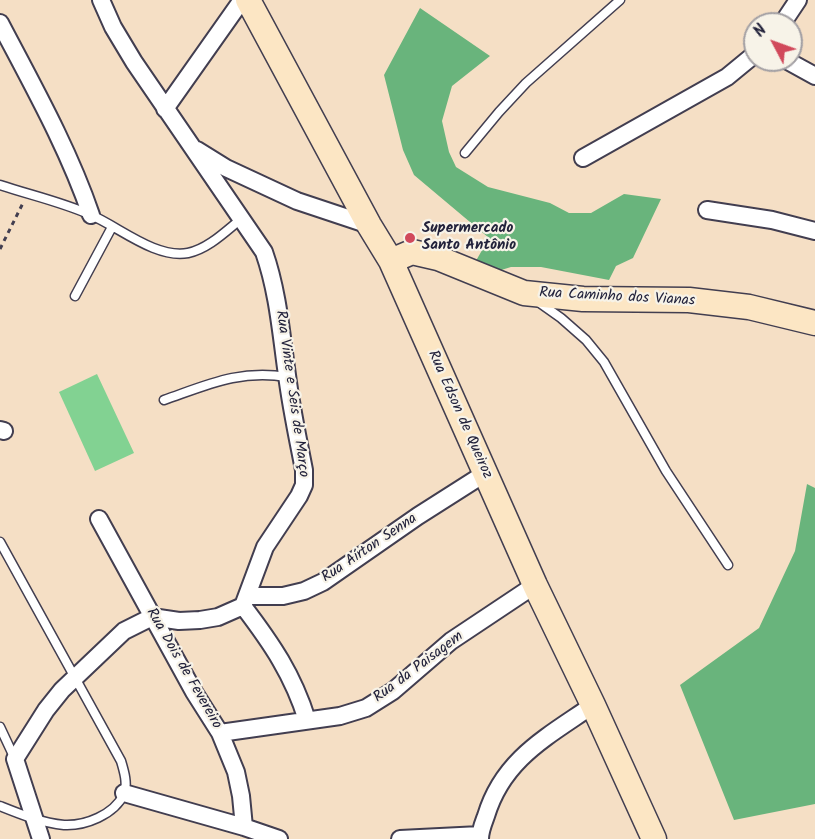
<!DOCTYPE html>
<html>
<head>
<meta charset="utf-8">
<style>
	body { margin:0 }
	#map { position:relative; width:815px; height:839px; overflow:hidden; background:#f5dfc5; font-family:Kalam,sans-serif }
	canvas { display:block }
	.north { position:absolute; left:743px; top:12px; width:60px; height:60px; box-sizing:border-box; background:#f7f3e8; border:2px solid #a29fa3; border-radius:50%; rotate:311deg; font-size:16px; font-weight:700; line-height:24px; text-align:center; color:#22223b }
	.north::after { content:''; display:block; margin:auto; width:21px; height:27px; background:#d1495b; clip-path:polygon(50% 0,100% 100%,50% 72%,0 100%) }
</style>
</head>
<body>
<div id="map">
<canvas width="815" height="839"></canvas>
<div class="north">N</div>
</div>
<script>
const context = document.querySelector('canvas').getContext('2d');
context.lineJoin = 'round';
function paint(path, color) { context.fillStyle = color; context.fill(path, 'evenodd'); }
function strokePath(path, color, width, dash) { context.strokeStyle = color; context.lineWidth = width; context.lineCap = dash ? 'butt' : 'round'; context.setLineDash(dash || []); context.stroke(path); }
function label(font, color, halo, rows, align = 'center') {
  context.font = font + ' Kalam,sans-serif'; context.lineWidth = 4.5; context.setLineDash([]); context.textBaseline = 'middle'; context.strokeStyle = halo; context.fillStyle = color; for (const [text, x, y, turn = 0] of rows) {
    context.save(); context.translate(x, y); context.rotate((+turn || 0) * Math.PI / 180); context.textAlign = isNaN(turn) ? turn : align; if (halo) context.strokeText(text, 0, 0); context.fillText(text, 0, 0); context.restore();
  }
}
paint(new Path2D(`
	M97 374 134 453 95 471 59 392Z`), '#82d292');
paint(new Path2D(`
	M420 8 490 56 452 86 442 121 449 152 456 167 488 187 550 203 569 213H591L624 194 661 199 633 258 616 266 609 280 541 267H511L498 271 473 266 489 238 414 175 403 150 384 75Z
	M807 484 815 488V804L734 820 680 685 759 628 795 551Z`), '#69b47c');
const lane = new Path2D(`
	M465 153 499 112 526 83 620 0
	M0 185C30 195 62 202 91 215 119 227 156 259 188 253 208 249 226 231 241 219
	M75 296 112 227
	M537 301 561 318 586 340 604 362 666 471 728 565
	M164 400C207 385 240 369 287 377
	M0 542 121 761C124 771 128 784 124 794 114 815 85 826 64 825 42 823 20 814 0 806
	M0 727 15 759`);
const street = new Path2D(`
	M0 23C33 86 68 148 91 215
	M782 24 798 0
	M786 60 815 76
	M165 109 242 0
	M197 150 226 168 297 201 369 225
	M583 158 727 77 755 54
	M707 210 772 220 815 231
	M0 430 4 431
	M99 519 194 692 220 733 236 772 241 796 244 827
	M247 596H283L304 591 323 582 418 516 484 474
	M243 606C272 644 293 675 307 720
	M220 733 340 716 366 708 393 691 451 641 535 585
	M124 793 244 827 279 839
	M41 839 15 759 46 710 62 690 124 631 152 617 179 621 200 620 218 617 243 606 265 547 299 496 304 485V470C298 439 291 407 287 375 281 333 278 292 264 252L134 62 113 27 101 0
	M400 839 480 835
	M480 839C480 831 483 824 486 816 503 759 547 737 593 705`);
const secondary = new Path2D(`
	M248 0 369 225 391 261 535 585 593 705 654 839
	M391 261 412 252 438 258 524 293 583 299 689 300 749 307 815 323`);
strokePath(lane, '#423e50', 11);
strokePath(street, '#423e50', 20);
strokePath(secondary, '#423e50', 27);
strokePath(new Path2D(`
	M0 249 23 203`), '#423e50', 3, [4.5, 4.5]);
strokePath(lane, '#fff', 8);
strokePath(street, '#fff', 16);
strokePath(secondary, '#fce6c4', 24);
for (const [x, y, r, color] of [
	[410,238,6,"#d1495b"]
]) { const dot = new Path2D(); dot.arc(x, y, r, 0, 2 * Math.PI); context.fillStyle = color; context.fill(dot); strokePath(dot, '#f7f3e8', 2); }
label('bold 15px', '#22223b', '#f7f3e8', [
	["Supermercado",422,229],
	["Santo Antônio",422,246]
], 'left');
label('15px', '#22223b', '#f7f3e8', [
	["Rua Caminho dos Vianas",617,298,3],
	["Rua Vinte e Seis de Março",291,394,82],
	["Rua Edson de Queiroz",459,415,66],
	["Rua Aírton Senna",370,549,-34],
	["Rua da Paisagem",419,668,-37],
	["Rua Dois de Fevereiro",183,669,60]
]);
</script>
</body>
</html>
